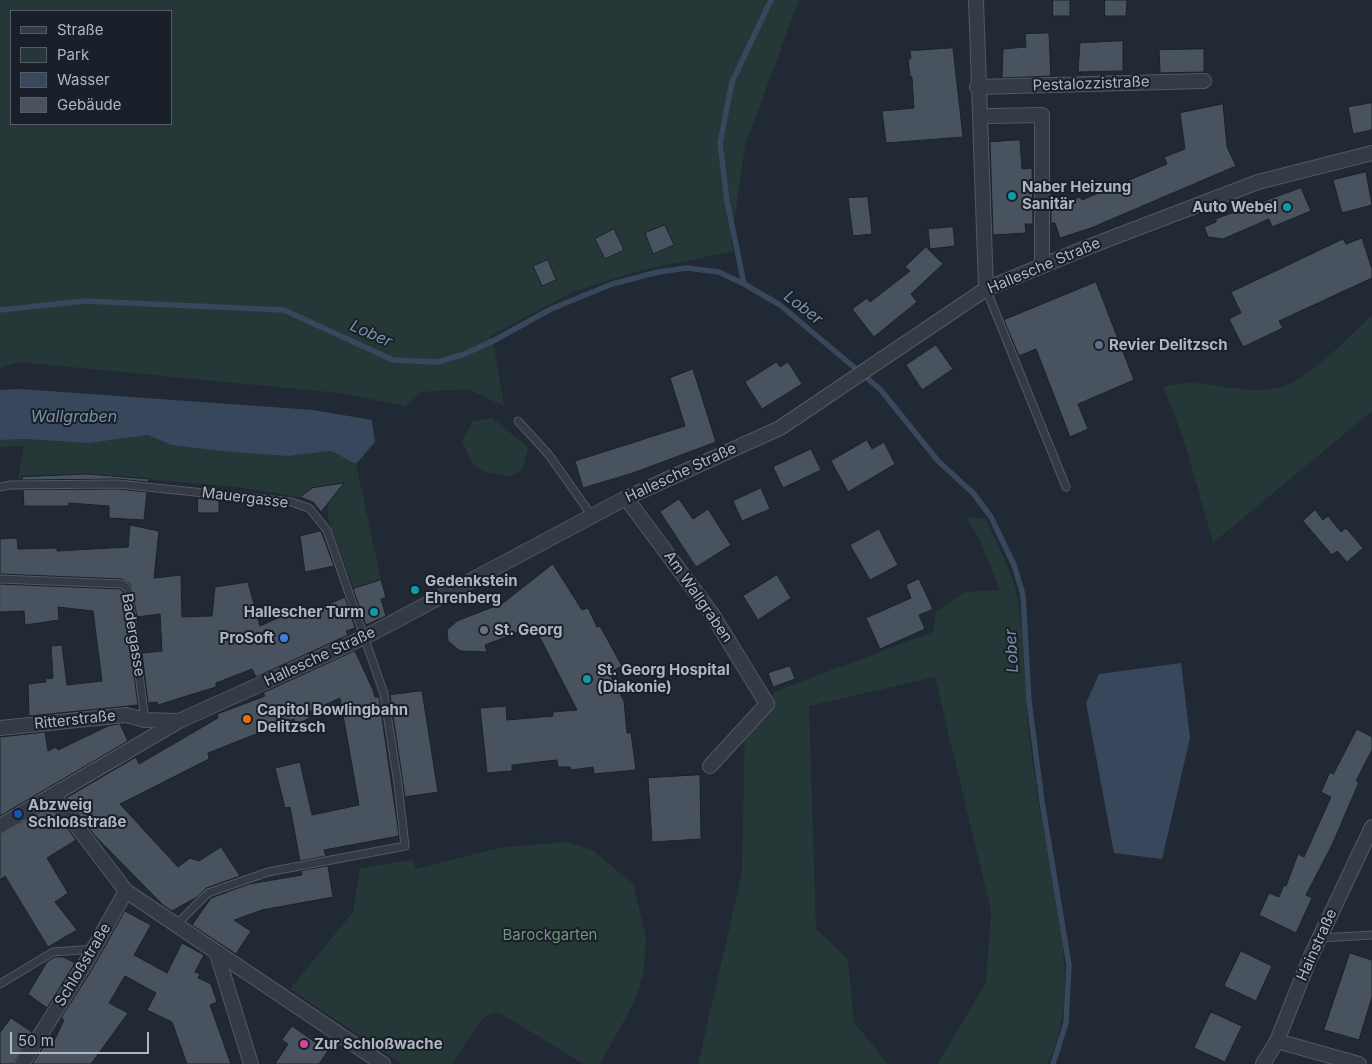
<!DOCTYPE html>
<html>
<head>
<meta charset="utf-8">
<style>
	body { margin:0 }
	#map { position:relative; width:1372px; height:1064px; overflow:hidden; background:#212934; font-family:Inter,sans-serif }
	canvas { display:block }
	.legend { position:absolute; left:10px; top:10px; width:162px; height:115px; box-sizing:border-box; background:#1a2029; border:1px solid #555c66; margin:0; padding:6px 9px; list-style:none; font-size:15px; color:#aeb6c2 }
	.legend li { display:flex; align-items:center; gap:10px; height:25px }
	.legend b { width:25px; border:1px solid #555c66 }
	.scale { position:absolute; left:10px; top:1032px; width:139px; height:22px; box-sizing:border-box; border:2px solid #aeb6c2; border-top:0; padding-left:6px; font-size:15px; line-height:18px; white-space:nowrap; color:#aeb6c2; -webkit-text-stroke:4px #1a2029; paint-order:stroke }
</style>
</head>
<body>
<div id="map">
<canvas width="1372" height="1064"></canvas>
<ul class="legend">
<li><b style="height:6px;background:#343b45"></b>Straße</li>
<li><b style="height:14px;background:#263737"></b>Park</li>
<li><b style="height:14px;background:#38475c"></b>Wasser</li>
<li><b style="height:14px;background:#495360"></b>Gebäude</li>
</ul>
<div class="scale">50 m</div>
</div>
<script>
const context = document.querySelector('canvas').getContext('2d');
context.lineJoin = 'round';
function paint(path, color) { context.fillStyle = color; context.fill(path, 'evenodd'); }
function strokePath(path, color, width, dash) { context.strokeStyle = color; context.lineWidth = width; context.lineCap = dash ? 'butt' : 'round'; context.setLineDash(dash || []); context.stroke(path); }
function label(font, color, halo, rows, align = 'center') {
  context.font = font + ' Inter,sans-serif'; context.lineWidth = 4; context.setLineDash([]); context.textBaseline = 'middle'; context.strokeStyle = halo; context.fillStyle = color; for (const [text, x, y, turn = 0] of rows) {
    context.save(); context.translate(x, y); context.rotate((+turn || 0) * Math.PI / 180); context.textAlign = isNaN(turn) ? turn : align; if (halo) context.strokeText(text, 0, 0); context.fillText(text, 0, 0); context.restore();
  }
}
paint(new Path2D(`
	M0 0H799L745 145 731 243 734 251 642 270 573 292 490 336 493 341 504 406 468 389 421 392 405 406 339 393 19 362 0 368ZM11 11H171V124H11Z
	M1372 315V411L1213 543 1184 440 1163 386C1172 385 1181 383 1190 383 1219 384 1254 395 1282 387 1309 379 1351 335 1372 315Z
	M492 418 528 447 523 468 511 477C478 471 474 472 462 440L473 421Z
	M148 435 171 445 229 452 288 456 331 451 356 464 381 580 354 589 328 518V493L320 486 312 488 304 498 237 487 87 474 18 478 24 446 0 447V440L24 439 89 443Z
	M966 517 986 519C997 544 1011 569 1017 596 1026 645 1024 695 1030 743 1035 781 1041 818 1048 856 1060 924 1079 998 1048 1064H938L986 982 991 911 935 677 809 706 816 929 848 959 854 1022 888 1064H698L742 873 745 721 776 691 933 632 936 612 965 592 1000 590 981 543Z
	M567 842 593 850 633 884 646 938 644 971 635 1001 600 1064H584L500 1013 493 1012 482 1019 452 1064H402L290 989 353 912 360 869 413 859 416 869 502 847Z`), '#263737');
paint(new Path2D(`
	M20 389 313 410 372 420 375 442 356 464 331 451 288 456 229 452 171 445 148 435 89 443 24 439 0 440V390Z
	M1181 663 1190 738 1162 859 1114 853 1086 703 1099 674Z`), '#38475c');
strokePath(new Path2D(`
	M744 284 727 201 720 143 732 82 771 0
	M0 310 85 301 284 310 393 360 437 362 462 355 493 341 551 309 612 284 658 272 687 268 719 272 744 284 780 305 880 389 938 461 973 493 991 517 1014 565 1023 595 1029 701 1042 802 1069 965 1066 1023 1053 1064`), '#38475c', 5.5);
const building = new Path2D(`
	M1053 0H1070V16H1053Z
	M1105 0H1127L1126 16H1105Z
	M1049 33 1051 76 1002 78 1003 49 1026 47 1025 34Z
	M1123 41V71L1078 72 1080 43Z
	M953 48 963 137 886 143 882 111 914 108 912 77 910 76 908 60 911 58 910 51Z
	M1204 49V72L1160 73 1159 50Z
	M1372 103V130L1353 134 1348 107Z
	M1223 104 1227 147 1236 166 1091 228 1060 238 1055 223H1051V207L1080 197 1082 200 1167 164 1164 157 1185 149 1180 113Z
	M1020 140 1022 169 1032 168 1033 224H1025L1026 233 993 235 990 142Z
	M1366 172 1372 205 1342 213 1333 180Z
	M1301 188 1311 211 1272 227 1269 219 1223 239 1208 237 1204 227 1216 222V219Z
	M868 197 872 234 853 236 848 198Z
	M665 225 674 245 653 254 645 233Z
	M953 227 955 246 930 249 928 229Z
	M614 229 624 250 605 259 595 239Z
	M1362 238 1372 269V278L1279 321 1283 328 1243 347 1229 319 1241 313 1231 292 1343 239 1346 244Z
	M926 247 943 264 911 294 917 302 874 337 852 309 867 298 870 302 910 271 905 267Z
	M548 260 556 280 542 286 533 266Z
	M1096 282 1134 380 1078 404 1088 429 1070 437 1036 349 1019 356 1004 320Z
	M936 345 953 369 922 390 906 365Z
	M777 362 780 367 788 362 802 384 762 409 745 382Z
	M693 369 716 442 633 473 583 488 575 461 685 426 670 378Z
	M867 440 872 449 884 442 895 464 848 492 831 461Z
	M811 449 821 470 783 488 773 467Z
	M87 474 149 479 148 482 118 479 22 480V477Z
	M344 483 321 512 313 502 300 497 312 488Z
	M761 488 770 509 742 521 733 501Z
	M118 489 147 492 144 520 109 518V506L69 503V506H24L23 490Z
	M198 498 219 500V513H198Z
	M679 499 693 519 708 509 731 545 696 567 660 512Z
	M1315 510 1323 520 1328 516 1341 532 1346 528 1363 548 1347 562 1337 551 1332 555 1303 521Z
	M130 525 159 531 154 578 181 575 182 617 212 616 215 587 248 582 260 626 296 610 299 617 345 597 355 628 346 631 348 635 256 677 252 669 216 683V687L180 698 158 705 157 702 148 703 142 653 162 651 160 614 137 617 131 585 122 579 0 574V539L17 538 18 549 57 548V551L128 547Z
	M879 529 898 565 870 580 850 545Z
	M321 531 334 566 305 572 300 536Z
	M553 564 582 610 588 608 597 627 600 626 622 666 609 673 624 701 627 733H631L636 770 594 774 593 767 571 770 570 767H558L557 760 512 765V771L487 773 480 708 506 706 507 720 553 716V712L577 710 534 626 485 645 487 652 460 651 448 641 447 630 457 621 503 603Z
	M777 575 791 598 758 620 743 596Z
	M919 579 933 609 919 615 925 629 880 649 866 618 911 598 906 585Z
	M381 580 386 597 381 599 386 616 366 625 353 589Z
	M0 584 120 589 123 592 138 705 29 716 28 684 46 682 45 679 53 678 51 646 62 645 67 685 102 681 93 611 58 607 59 620 25 625 24 611 0 612Z
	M355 651 373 690 375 697H379L399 836 324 850 326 856 300 861 290 807 285 808 275 768 300 762 312 815 359 805 340 698 307 713 310 718 296 724 294 719 208 753 209 759 120 804 178 867 190 858 199 861 221 847 240 876 206 888 197 897 172 911 163 905 95 836 66 798 136 757 139 764 218 718 217 714 265 696 263 693Z
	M790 666 795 679 773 687 768 673Z
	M422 691 438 792 405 797 390 695Z
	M120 724 128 741 0 816V737L45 732 48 751 56 747 58 750 108 726Z
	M1357 729 1372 737V750L1356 781 1359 782 1332 845 1306 895 1312 898 1296 933 1259 915 1269 893 1279 897 1284 885 1286 886 1298 854 1304 857 1331 797 1321 792 1330 772 1333 774Z
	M700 775 701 839 652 842 648 778Z
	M51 806 76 840 47 858 68 893 55 902 77 930 48 947 5 876 0 880V835Z
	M328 866 333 897 262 910 234 920 251 931 236 954 192 925 211 898 249 884 302 875 301 871Z
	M125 911 151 925 134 955 167 973 182 943 204 955 195 972 200 974 198 978 211 984 217 1002 210 1005 231 1064H187L172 1022 147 1010 156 993 125 976 109 1003 128 1013 91 1064H32L46 1043 51 1047 64 1020 61 1018 91 971Z
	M1241 951 1272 966 1256 1001 1224 986Z
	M1350 953 1372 960V997L1359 1040 1324 1030Z
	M55 957H63L75 963 47 1008 28 994 47 962Z
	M1211 1012 1242 1026 1225 1062 1194 1048Z
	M11 1018 32 1032 13 1064H0V1033Z
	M292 1026 328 1051 319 1064H275L288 1044 282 1040Z`);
paint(building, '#495360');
strokePath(building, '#1c222b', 1);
const service = new Path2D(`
	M986 289 1066 487
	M518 421 549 455 592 516
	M0 487 10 485 118 484 291 502 309 508 327 530 384 694 398 784 405 846 268 872 208 893 177 924
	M0 579 122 584 128 589 145 720
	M1320 938 1372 935
	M0 984 53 952 93 949`);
const minor = new Path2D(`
	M976 0 986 289
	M977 87 1204 81
	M990 116 1042 115V265
	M626 498 712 614 767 704 710 766
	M0 728 126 715 145 720 179 721
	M53 795 126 891 383 1064
	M0 826 179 721 365 637 626 498 780 428 986 289 1088 247 1258 182 1372 153
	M217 954 251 1064
	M1277 1041 1359 1064
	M22 1064 85 964 126 891
	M1263 1064 1277 1041 1310 958 1372 827`);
strokePath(service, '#525963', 9);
strokePath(minor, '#525963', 16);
strokePath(service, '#343b45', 7);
strokePath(minor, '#343b45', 14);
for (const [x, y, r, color] of [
	[1012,196,5,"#0f9aa8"],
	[1287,207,5,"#0f9aa8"],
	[1099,345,5,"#5c6f8a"],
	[415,590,5,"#0f9aa8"],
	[374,612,5,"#0f9aa8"],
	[484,630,5,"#6b7280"],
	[284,638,5,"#3f7fe0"],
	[587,679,5,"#0f9aa8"],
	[247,719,5,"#e8710a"],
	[18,814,5,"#1a4fb4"],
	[304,1044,5,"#d1479c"]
]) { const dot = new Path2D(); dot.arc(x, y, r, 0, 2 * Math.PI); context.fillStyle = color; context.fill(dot); strokePath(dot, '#1a2029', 2); }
label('15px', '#aeb6c2', '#1a2029', [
	["Pestalozzistraße",1091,84,-2],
	["Hallesche Straße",1044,266,-23],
	["Hallesche Straße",681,473,-25],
	["Mauergasse",245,498,7],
	["Am Wallgraben",698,597,55],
	["Badergasse",133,635,81],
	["Hallesche Straße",320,657,-25],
	["Ritterstraße",75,720,-6],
	["Hainstraße",1317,945,-66],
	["Schloßstraße",83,965,-59]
]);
label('bold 15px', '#aeb6c2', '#1a2029', [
	["Naber Heizung",1022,187],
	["Sanitär",1022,204],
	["Auto Webel",1277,207,"right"],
	["Revier Delitzsch",1109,345],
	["Gedenkstein",425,581],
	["Ehrenberg",425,598],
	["Hallescher Turm",364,612,"right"],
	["St. Georg",494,630],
	["ProSoft",274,638,"right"],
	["St. Georg Hospital",597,670],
	["(Diakonie)",597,687],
	["Capitol Bowlingbahn",257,710],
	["Delitzsch",257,727],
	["Abzweig",28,805],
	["Schloßstraße",28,822],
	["Zur Schloßwache",314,1044]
], 'left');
label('15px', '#709578', '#1a2029', [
	["Barockgarten",550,935]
]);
label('italic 16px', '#798ea8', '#1a2029', [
	["Lober",803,308,38],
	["Lober",371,334,24],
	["Wallgraben",74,417],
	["Lober",1012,651,-93]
]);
</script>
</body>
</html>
